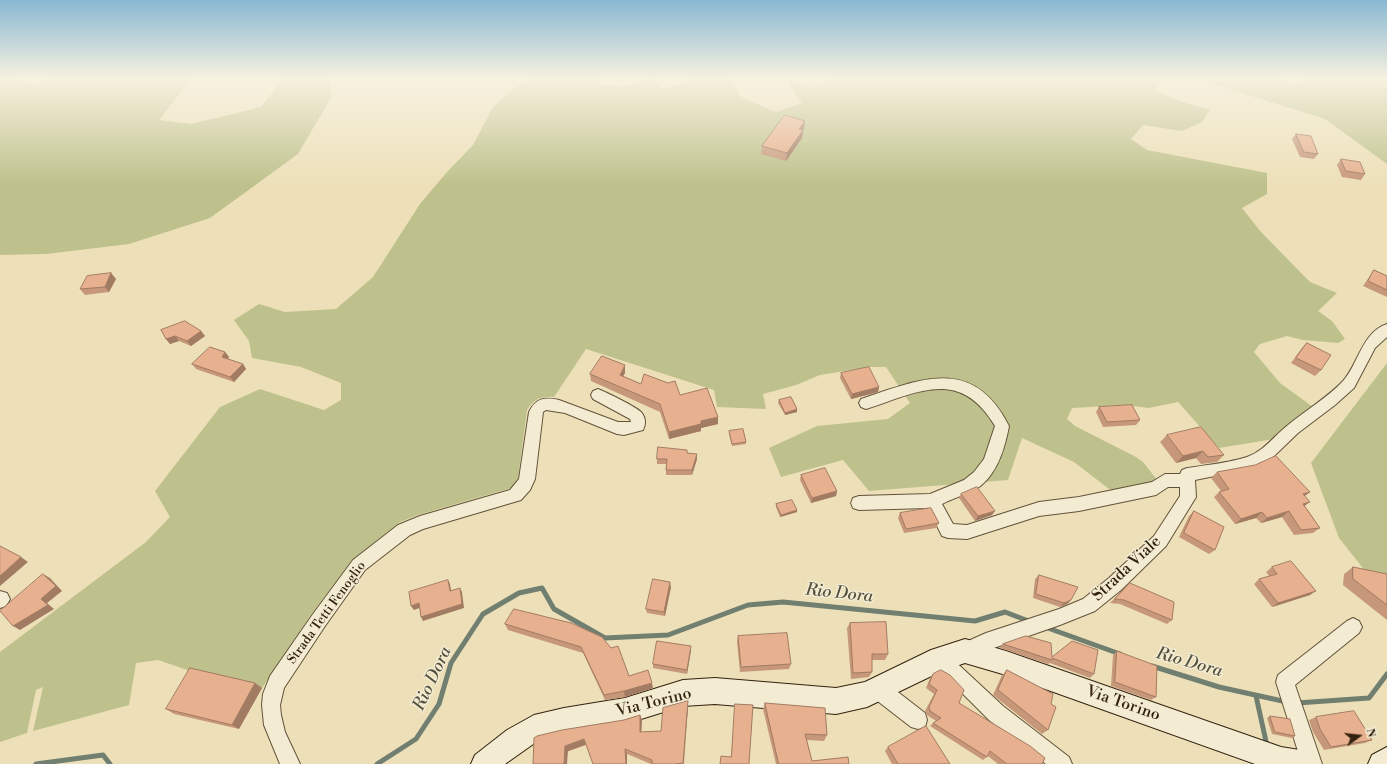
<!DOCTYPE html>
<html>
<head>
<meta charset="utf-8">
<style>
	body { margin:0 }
	#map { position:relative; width:1387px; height:764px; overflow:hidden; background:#ede0b9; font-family:"Libre Bodoni",serif }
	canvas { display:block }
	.north { position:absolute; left:1339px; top:716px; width:40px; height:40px; -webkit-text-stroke:3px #f3ebd2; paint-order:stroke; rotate:75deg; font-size:11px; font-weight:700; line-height:16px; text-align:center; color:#33220f }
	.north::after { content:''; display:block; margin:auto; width:14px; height:18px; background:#33220f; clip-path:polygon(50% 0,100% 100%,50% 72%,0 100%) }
</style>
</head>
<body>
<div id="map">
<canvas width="1387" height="764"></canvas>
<div class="north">N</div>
</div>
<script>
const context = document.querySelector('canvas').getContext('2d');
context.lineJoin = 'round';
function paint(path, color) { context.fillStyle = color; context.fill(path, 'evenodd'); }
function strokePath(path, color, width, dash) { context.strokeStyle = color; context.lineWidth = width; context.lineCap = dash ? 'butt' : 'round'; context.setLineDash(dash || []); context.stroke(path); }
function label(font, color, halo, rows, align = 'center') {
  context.font = font + ' "Libre Bodoni",serif'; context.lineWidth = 3; context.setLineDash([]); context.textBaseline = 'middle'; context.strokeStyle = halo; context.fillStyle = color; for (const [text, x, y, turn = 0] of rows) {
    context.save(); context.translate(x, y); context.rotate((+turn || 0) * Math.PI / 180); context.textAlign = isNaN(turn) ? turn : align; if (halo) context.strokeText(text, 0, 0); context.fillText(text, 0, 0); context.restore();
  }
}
paint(new Path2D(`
	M0 79H16L37 85 46 79H191L159 120 191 124 261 107 283 79H329L332 96 298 154 210 218 129 244 46 254 0 255Z
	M528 79H598L599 85 623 87 646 79H651L663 89 678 85 688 79H730L741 97 776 112 802 103 792 89 788 79 812 88 831 79H1281L1293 85 1304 79H1387V164L1325 119 1200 80 1161 81 1155 90 1179 101 1210 110 1202 122 1182 131 1143 125 1131 139 1147 150 1267 173V194L1242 208 1261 232 1310 282 1337 293 1318 311 1332 321 1345 339 1338 343 1303 340 1287 336 1260 344 1254 352 1280 383 1313 407 1274 439 1219 448 1178 402 1149 408 1125 405 1072 408 1067 419 1075 426 1136 457 1143 462 1158 481 1153 484 1136 485 1113 492 1074 462 1022 438 1008 480 869 491 843 460 781 477 769 448 817 426 888 419 910 403 886 367H869L820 375 796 385 763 394 766 409 717 407 714 390 586 349 554 397C541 396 534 399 527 410L518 478 511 488 418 515 400 522 352 560 310 616 262 688 199 674 158 660 136 663 129 705 33 731 43 687 36 690 27 733 0 742V652L146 542 170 517 155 491 220 407 260 389 324 410 341 400V383L301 367 252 358 249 341 234 320 259 304 285 312 336 309 373 277 420 204 447 172 473 145 493 107 514 88Z
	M1387 363V576L1366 572 1339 538 1311 463Z`), '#bec18b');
strokePath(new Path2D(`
	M1045 627 1120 654
	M1152 666 1219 687 1287 702
	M1256 696 1267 746
	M1297 703 1369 698 1387 674
	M36 764 103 755 110 764
	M377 764 416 739 439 704 451 663 483 614 519 593 542 588 554 609 605 638 668 635 748 605 783 602 975 621 1005 612 1031 622`), '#707f70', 5);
const street = new Path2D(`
	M1387 324V337L1375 348 1354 388 1335 405 1298 433 1271 459 1249 469 1195 480 1196 497 1166 546 1121 590 1095 611 1060 625 988 650 965 660 959 657 956 651 959 645 986 633 1059 609 1083 599 1109 578 1154 536 1180 496V487H1168L1156 495 1079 511 1039 516 967 539 948 538 942 536 928 508 859 510 853 508 851 503 853 498 859 496 930 494 964 480 974 472 984 459 995 426C960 367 918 392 866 409L861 407 859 403 861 399C921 379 973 355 1009 426 1005 448 997 476 976 489 966 495 953 498 942 504L953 524 967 525 1039 502 1079 497 1152 482 1165 474H1180L1182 470 1187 468C1206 465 1229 463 1247 457 1264 451 1274 436 1288 425 1306 410 1327 398 1343 381 1358 365 1362 332 1387 324Z
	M598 389C606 392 636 407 641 412 646 418 646 424 643 430L624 435 617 434 565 413 546 410 543 412 535 479 530 490 521 500 423 529 410 535 365 570 325 626 284 688 280 705 281 715 285 732 300 764H280L264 725 262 705 263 694 270 676 313 614 353 560 398 525 420 516 510 490 519 479 529 412C536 398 544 397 559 400L618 422H631L630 419 593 399 591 395 593 391Z
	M0 591 7 593 10 599 6 606 0 608Z
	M1353 618 1359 621 1362 627 1359 633 1295 685 1322 764H1302L1276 682 1278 675 1347 621Z
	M940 650 946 653 1003 706 1069 757 1072 764H1046L989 720 934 665 931 659 934 653Z
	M878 680 885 682 925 713 927 720 925 727 918 729 911 727 871 696 869 689 871 682Z`);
const secondary = new Path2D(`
	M965 639 1006 651 1281 747 1306 751 1315 755 1319 764H1255L1006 675 965 663 944 670 867 707 836 714 715 704 683 706 625 724 564 734 539 740 505 764H471L475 755 507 730 534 715 564 708 625 698 683 680 715 678 836 688 865 682 931 650Z
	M1387 747V764H1368L1372 755Z`);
strokePath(street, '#62523a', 2);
strokePath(secondary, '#33220f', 2);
paint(street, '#f3ebd2');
paint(secondary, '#f3ebd2');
paint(new Path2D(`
	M804 129 803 130 802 138 786 161 761 154 762 146Z
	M1296 134 1318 154 1314 159 1300 157 1292 139Z
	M1341 159 1365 174 1361 180 1342 177 1337 165Z
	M1374 270 1387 276V297L1363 286 1370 276Z
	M111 273 116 279 109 292 85 295 80 289Z
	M161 330 201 331 205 336 191 346 179 341 170 344 166 339Z
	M1307 343 1321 370 1315 376 1291 363 1302 348Z
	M225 352 229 357 228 359 243 364 246 369 234 382 196 369 192 364Z
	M625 373 623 376 641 384 680 395 718 417V424L701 428V431L669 439 660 412 591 381 590 374Z
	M841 373 879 387 878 392 851 399 840 378Z
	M779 400 797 412 785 415 778 403Z
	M1099 407 1140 420 1136 425 1103 427 1096 412Z
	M729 431 746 442V444L732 446 729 434Z
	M1167 435 1224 455 1217 462 1201 464 1196 458 1176 463 1160 442Z
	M687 450V453L697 459 692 475H666V464H657V459Z
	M1217 472 1310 492 1305 496V506L1320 528 1313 533 1294 535 1282 517 1261 523 1256 518 1235 524 1214 497 1219 492 1221 491 1211 478Z
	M801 475 837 491 836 496 811 503 800 480Z
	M961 494 992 515 975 521 959 498Z
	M776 504 797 512 780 517 776 507Z
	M1194 511 1215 550 1209 554 1179 537 1189 516Z
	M900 513 939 523 936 528 904 533 898 518Z
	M1272 567 1310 595 1272 607 1254 584 1259 579 1269 576 1266 572Z
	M1353 567 1387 574V620L1343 585 1344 574Z
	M1039 575 1071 600 1067 604 1060 607 1033 598 1035 579Z
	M1130 583 1172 620 1167 624 1120 604 1110 603Z
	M671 587 665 616 647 613 646 609Z
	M571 623 629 676 653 688 625 697 605 700 583 653 508 630 505 624Z
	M850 623 888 654 885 660H872V672L869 677 851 679 847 628Z
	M738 636 791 664 789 669 740 672 737 642Z
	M1003 644 1052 657 1094 674 1090 678 1050 663 1048 664 1000 648Z
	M691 650 687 674 653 668V664Z
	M1117 651 1156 697 1151 700 1111 686 1113 655Z
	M1007 670 1048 730 1042 734 993 695 1002 675Z
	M933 674 959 703 1042 764H998L988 756 983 760 930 726 933 723 936 721 927 715 925 711 934 694 926 688 930 678Z
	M255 683 262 688 239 729 174 714 166 709Z
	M765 703 827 735 824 741 807 740 812 761 849 764H776L763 709Z
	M688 707 684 764H651L627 754 586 745 533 764 624 720 640 715 642 720 641 732 661 731Z
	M1270 716 1295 736 1292 738 1272 734 1267 718Z
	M1316 717 1372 740 1365 743 1324 750 1313 732 1309 720Z
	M888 747 950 764H892L885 751Z`), '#c7977a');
paint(new Path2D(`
	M805 121 804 129 798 137 799 129Z
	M803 130 802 138 786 161 787 153Z
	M111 273 116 279 109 292 105 287Z
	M201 331 205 336 191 346 187 341Z
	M175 336 179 341 170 344 166 339Z
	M225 352 229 357 226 362 222 357Z
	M243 364 246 369 234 382 230 377Z
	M625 365V373L620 382V375Z
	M879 387 878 392 851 399 852 394Z
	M797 409V412L785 415V413Z
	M718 417V424L701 428V431L669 439V432L701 421Z
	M1203 451 1196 458 1176 463 1183 456Z
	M697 454V459L692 475V470Z
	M837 491 836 496 811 503 812 498Z
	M1310 492 1303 497V494Z
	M1310 502 1303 507V504Z
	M797 510V512L780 517 781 515Z
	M995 511 992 515 975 521 978 516Z
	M1289 511 1282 517 1261 523 1267 518Z
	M1262 512 1256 518 1235 524 1241 519Z
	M21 557 28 562 0 586V576Z
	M43 574 50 578 62 591 47 603 54 609 20 630 13 626 41 599Z
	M448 580 450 584 452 595 450 591Z
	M670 582 671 587 665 616 664 612Z
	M460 588 462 592 464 608 423 621 421 617Z
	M1316 591 1310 595 1272 607 1278 603Z
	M1071 600 1067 604 1060 607 1064 603Z
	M419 603 422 607 414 610 411 606Z
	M691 646V650L687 674V670Z
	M255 683 262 688 239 729 232 725Z
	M652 683 653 688 625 697 624 691Z
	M688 701V707L683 764Z
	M640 715 642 720 641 738 640 732Z
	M584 739 587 744 568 751 567 764H564L565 746Z
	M625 749 627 754V764H626Z`), '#a27b63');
const building = new Path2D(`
	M785 115 805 121 799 129 803 130 787 153 762 146Z
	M1296 134 1311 136 1318 154 1304 152Z
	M1341 159 1360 162 1365 174 1346 171Z
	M1374 270 1387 276V290L1368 281Z
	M111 273 105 287 80 289 87 276Z
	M185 321 201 331 187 341 175 336 166 339 161 330Z
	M1307 343 1331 355 1321 370 1296 358Z
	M210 347 225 352 222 357 243 364 230 377 192 364Z
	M602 356 625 365 620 375 641 384 644 374 668 383 675 381 680 395 707 388 718 417 701 421V424L669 432 660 404 590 374Z
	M869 367 879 387 852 394 841 373Z
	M791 397 797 409 785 413 779 400Z
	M1132 405 1140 420 1107 422 1099 407Z
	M1201 427 1224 455 1208 457 1203 451 1183 456 1167 435Z
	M743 429 746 442 732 444 729 431Z
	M658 447 687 450V453L697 454 692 470H666L667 459H657Z
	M1276 456 1310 492 1303 494 1310 502 1303 504 1320 528 1301 530 1289 511 1267 518 1262 512 1241 519 1219 492 1229 489 1217 472 1255 465Z
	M825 468 837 491 812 498 801 475Z
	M977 487 995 511 978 516 961 494Z
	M792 500 797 510 781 515 776 504Z
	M931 508 939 523 906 529 900 513Z
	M1194 511 1224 527 1215 550 1184 533Z
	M0 546 21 557 0 576Z
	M1291 561 1316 591 1278 603 1259 579 1277 574 1272 567Z
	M1353 567 1387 574V605L1353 579Z
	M43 574 56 586 41 599 48 605 13 626 0 611Z
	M1039 575 1078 587 1071 600 1064 603 1036 594Z
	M653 579 670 582 664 612 646 609Z
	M448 580 450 591 460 588 462 604 421 617 419 603 411 606 409 592Z
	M1130 583 1174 602 1172 620 1124 600 1115 599Z
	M514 609 571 623 602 637 611 648 618 646 629 676 648 670 652 683 624 691 604 695 581 647 505 624Z
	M886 622 888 654H872V672L853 673 850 623Z
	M787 633 791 664 741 667 738 636Z
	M1026 636 1051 643 1052 657 1072 641 1098 650 1094 674 1052 658V660L1003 644Z
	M657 641 691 646 687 670 653 664Z
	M1117 651 1157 666 1156 697 1115 682Z
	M190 668 255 683 232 725 166 709Z
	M941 670 950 675 964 690 959 703 1030 746 1045 758 1042 764H1007L990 751 987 757 933 723 941 718 930 711 929 707 937 690 929 684 933 674Z
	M1007 670 1053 694 1051 704 1056 707 1048 730 998 690Z
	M688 701 683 763 675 764H652V760L625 749 626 764H593L584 739 565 746 564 764H533L534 738 537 736 562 730 624 720 640 715V732L661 731 663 708Z
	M765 703 825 708 827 735 805 734 812 761 848 757 849 764H779Z
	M735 704 753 705 749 764H720L721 756 731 757Z
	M1354 711 1372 740 1331 747 1320 729 1316 717Z
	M1270 716 1290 719 1295 736 1275 732Z
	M926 726 950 764H898L888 747Z`);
paint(building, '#e7b08e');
strokePath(building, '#a27b63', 1);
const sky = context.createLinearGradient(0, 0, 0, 186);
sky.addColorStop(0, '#88b8d2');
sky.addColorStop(0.42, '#f7f1e0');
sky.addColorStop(1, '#f7f1e000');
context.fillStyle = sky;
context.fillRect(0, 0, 1387, 186);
label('13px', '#33220f', '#f3ebd2', [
	["Strada Tetti Fenoglio",327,613,-54]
]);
label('16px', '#33220f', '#f3ebd2', [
	["Strada Viale",1127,569,-43],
	["Via Torino",654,703,-14],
	["Via Torino",1123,704,19]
]);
label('italic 17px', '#52503f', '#f3ebd2', [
	["Rio Dora",839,594,6],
	["Rio Dora",1189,663,16],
	["Rio Dora",433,679,-65]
]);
</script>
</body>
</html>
